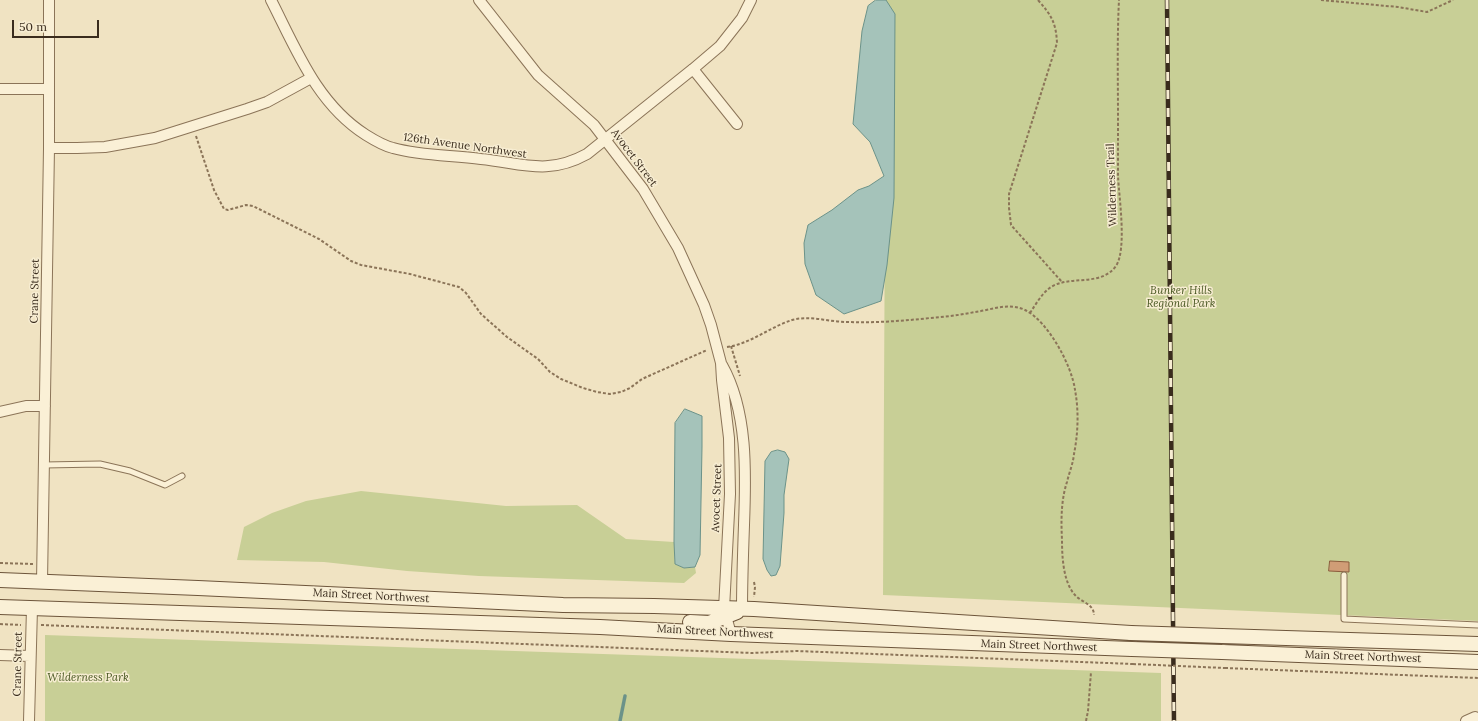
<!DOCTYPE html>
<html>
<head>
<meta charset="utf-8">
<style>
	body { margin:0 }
	#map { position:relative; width:1478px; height:721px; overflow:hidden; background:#f0e3c2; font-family:Lora,serif }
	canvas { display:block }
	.scale { position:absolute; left:12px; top:20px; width:87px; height:18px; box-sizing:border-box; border:2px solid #3a2c1d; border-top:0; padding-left:5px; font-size:12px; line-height:14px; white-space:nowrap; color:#3a2c1d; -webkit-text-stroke:3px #f7edd2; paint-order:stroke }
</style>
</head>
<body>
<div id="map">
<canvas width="1478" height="721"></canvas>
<div class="scale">50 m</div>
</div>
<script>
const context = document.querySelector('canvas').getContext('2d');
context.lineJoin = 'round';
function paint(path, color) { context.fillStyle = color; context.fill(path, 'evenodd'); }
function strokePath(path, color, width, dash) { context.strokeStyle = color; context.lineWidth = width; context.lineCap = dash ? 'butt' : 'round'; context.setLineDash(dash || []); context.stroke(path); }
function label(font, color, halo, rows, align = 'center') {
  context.font = font + ' Lora,serif'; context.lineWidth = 3; context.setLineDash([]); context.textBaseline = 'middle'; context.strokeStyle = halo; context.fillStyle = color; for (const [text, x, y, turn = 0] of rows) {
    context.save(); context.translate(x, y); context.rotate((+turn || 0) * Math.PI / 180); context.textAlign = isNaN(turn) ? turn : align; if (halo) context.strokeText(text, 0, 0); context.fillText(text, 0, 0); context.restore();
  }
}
paint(new Path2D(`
	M886 0H1478V621L883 595Z
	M361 491 506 506 577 505 626 539 674 542 675 564 684 568 695 567 696 573 684 583 479 576 407 571 324 562 237 560 244 527 272 513 306 501Z
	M45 635 1161 673V721H45Z`), '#c8cf96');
const water = new Path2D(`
	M876 0H886L895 14 894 198 887 265 881 301 844 314 816 295 805 264 804 243 808 225 832 210 858 190 869 186 884 176 870 142 853 124 862 31 868 6Z
	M685 409 702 416V447L700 555 695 567 684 568 675 564 674 542 675 423Z
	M778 450 785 452 789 459 784 495V513L780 566 776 575 771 576 767 570 763 559 765 461 771 452Z`);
paint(water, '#a5c3ba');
strokePath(water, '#6b9289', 1);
strokePath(new Path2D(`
	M620 721 625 696`), '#6b9289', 3.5);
const building = new Path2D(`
	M1330 561 1349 562V572L1329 571Z`);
paint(building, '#d09d76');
strokePath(building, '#8c5d3d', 1);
const lane = new Path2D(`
	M44 465 100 464 130 471 165 485 182 476
	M1344 575V619L1478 625`);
const street = new Path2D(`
	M271 0C296 49 317 104 366 135 374 140 384 146 393 148 422 156 451 155 481 159 522 163 547 176 587 154L693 69 720 46 742 18 751 0
	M479 0 538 75 594 125 643 189 678 248 704 305 711 325 721 363 722 380 729 438 730 494 724 609 731 634
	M693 69 737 124
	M0 89H49
	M49 148H77L105 147 155 138 247 109 267 102 311 78
	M722 365C748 411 746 473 744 525 743 553 742 582 742 610
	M0 412 26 406H45
	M42 582 49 148V0
	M0 655 30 656
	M29 721 32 608
	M1466 721 1475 717 1478 719`);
const secondary = new Path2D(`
	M0 580 198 588 563 605 654 606 754 609 1131 633
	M0 607 600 627 731 634 1132 649
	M690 622 709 623 737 612
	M1222 636 1478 644
	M1222 652 1478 662`);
strokePath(lane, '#8b7458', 7);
strokePath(street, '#8b7458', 12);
strokePath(secondary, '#6d553b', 16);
strokePath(new Path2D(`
	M1038 0C1051 15 1056 22 1057 43L1009 194V208L1011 225 1062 282
	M1321 0 1398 7 1427 12 1453 0
	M196 136 214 190 224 209 228 210 246 205 253 206 319 239 351 261 361 265 410 274 459 287 466 293 481 314 507 337 538 359 550 372 561 379 583 388 597 392 610 394 621 392 630 388 642 379 707 350
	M1030 313C1036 304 1042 293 1051 287 1070 275 1101 287 1116 266 1127 249 1119 197 1118 176 1118 157 1118 138 1118 118 1118 79 1117 39 1119 0
	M731 346 740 376
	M727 347C750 344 770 327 792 320 810 315 829 322 847 322 875 323 902 321 930 318 945 317 960 315 975 312 991 310 1009 302 1025 310 1048 321 1072 366 1075 390 1079 411 1078 434 1074 454 1073 464 1069 473 1067 482 1061 500 1061 520 1062 540 1062 556 1063 582 1075 595 1081 602 1094 604 1094 615
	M0 563 33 564
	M754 582 755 587 754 597
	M0 624 21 625
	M41 625 752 653 797 651 1133 664
	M1225 668 1478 678
	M1086 721 1088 711 1091 672`), '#8b7458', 2, [3, 2]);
strokePath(lane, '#faf0d6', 5);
strokePath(street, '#faf0d6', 10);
strokePath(secondary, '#faf0d6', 14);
const rail = new Path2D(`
	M1167 0 1174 721`);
strokePath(rail, '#3a2c1d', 4.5);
strokePath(rail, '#f7edd2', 3, [9]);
const secondaryBridge = new Path2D(`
	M1131 633 1222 636
	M1132 649 1222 652`);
strokePath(secondaryBridge, '#6d553b', 16, []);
strokePath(new Path2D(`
	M1133 664 1225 668`), '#8b7458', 2, [3, 2]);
strokePath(secondaryBridge, '#faf0d6', 14);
label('11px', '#3a2c1d', '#f7edd2', [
	["126th Avenue Northwest",465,146,8],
	["Avocet Street",634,158,53],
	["Wilderness Trail",1112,185,-92],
	["Crane Street",35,291,-89],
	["Avocet Street",717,498,-88],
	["Main Street Northwest",371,596,3],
	["Main Street Northwest",715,632,3],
	["Main Street Northwest",1039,646,2],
	["Main Street Northwest",1363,657,2],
	["Crane Street",18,664,-89]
]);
label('italic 11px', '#4a5823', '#f7edd2', [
	["Bunker Hills",1181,291],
	["Regional Park",1181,304],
	["Wilderness Park",88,678]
]);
</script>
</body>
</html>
